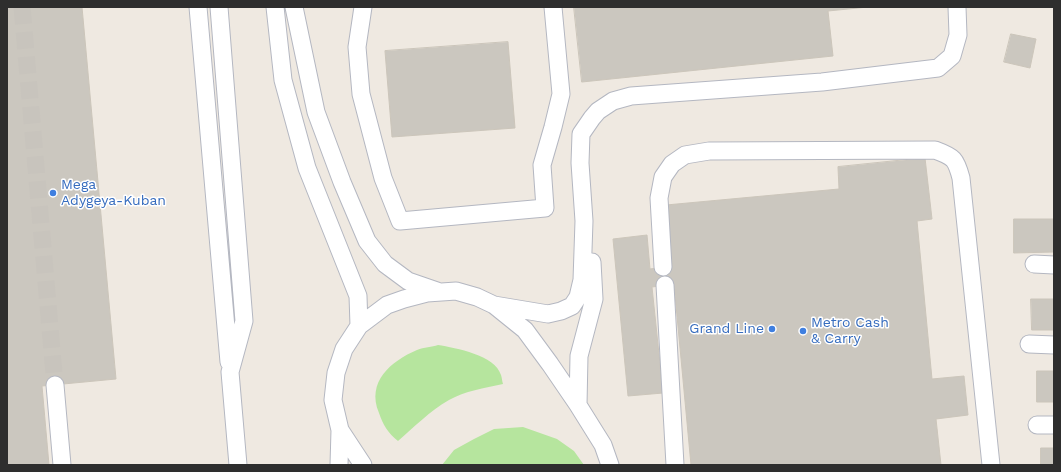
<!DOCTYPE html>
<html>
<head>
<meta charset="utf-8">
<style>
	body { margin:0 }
	#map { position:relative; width:1061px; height:472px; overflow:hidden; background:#efe9e1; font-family:"Work Sans",sans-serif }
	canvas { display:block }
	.frame { position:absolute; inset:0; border:8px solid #2e2e2e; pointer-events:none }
</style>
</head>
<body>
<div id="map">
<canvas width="1061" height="472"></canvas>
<div class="frame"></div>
</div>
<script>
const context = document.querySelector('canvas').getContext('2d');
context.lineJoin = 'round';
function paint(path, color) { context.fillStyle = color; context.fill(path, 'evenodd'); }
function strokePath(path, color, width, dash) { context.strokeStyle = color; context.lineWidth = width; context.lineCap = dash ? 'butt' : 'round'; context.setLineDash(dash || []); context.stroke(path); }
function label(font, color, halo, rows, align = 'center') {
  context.font = font + ' "Work Sans",sans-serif'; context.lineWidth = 3; context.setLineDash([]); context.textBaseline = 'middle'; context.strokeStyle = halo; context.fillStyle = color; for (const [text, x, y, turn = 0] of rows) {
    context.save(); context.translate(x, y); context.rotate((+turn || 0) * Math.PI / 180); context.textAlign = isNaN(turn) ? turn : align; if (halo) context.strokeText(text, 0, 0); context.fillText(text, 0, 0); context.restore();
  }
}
paint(new Path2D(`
	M438 345C456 348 495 355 501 375 502 378 502 381 503 384 484 388 465 391 449 400 430 411 414 427 398 441 388 433 383 425 379 413 366 382 391 361 417 350 424 347 432 347 438 345Z
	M523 427 557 439 574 451 584 465H442L454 450 474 439 494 429Z`), '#b6e59e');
const building = new Path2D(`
	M7 7H82L116 379 42 386 49 465H7Z
	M574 7H868L828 11 833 56 582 82Z
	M1011 34 1036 39 1030 68 1004 62Z
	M508 42 515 128 392 137 385 51Z
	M925 158 932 219 917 221 932 379 964 376 968 415 936 419 941 465H691L674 284 652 287 663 393 628 396 613 239 647 235 650 269 672 266 666 205 839 189 838 167Z
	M1014 219H1054V252L1014 253Z
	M1031 299H1054V330H1032Z
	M1037 371H1054V402H1037Z
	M1041 448H1054V465H1041Z`);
paint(building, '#cbc7bf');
strokePath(building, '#cbc5ba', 1);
strokePath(new Path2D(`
	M22 7 55 385`), '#c8c4bd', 17, [17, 8]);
const minor = new Path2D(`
	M198 7 229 362
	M219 7 244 321 230 372 238 465
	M275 7 283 80 307 168 358 296 359 326
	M294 7 316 112 342 182 367 241 385 264 408 281 437 291
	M363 7 357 47 361 94 383 178 400 221 545 208 542 165 553 127 561 94 553 7
	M1034 264 1054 265
	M663 267 659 198 663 177 672 164 685 155 709 151 935 150C954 157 956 159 961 178L991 465
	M665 285 675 465
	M494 305 548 314 561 311 572 306 578 297 582 280 584 221 580 163 581 134 592 118 598 111 613 101 631 96 822 82 938 68 952 56 958 35 957 7
	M1029 344 1054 345
	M55 385 62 465
	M578 405 579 356 594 299 592 262
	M1037 425H1054
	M340 430 363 465
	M339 465 340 430 333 400 336 373 344 349 359 326 387 305 404 299 427 293 456 291 477 297 494 305 525 330 550 364 578 405 603 445 610 465`);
strokePath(minor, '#b4b7c1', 19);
strokePath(minor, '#fff', 17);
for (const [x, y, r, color] of [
	[53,193,4,"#3f7fe0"],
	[772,329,4,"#3f7fe0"],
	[803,331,4,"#3f7fe0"]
]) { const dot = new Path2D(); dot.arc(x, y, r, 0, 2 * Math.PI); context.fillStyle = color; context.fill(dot); strokePath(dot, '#fff', 1.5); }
label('14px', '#366cbe', '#fff', [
	["Mega",61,185],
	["Adygeya-Kuban",61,201],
	["Metro Cash",811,323],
	["& Carry",811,339],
	["Grand Line",764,329,"right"]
], 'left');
</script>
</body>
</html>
